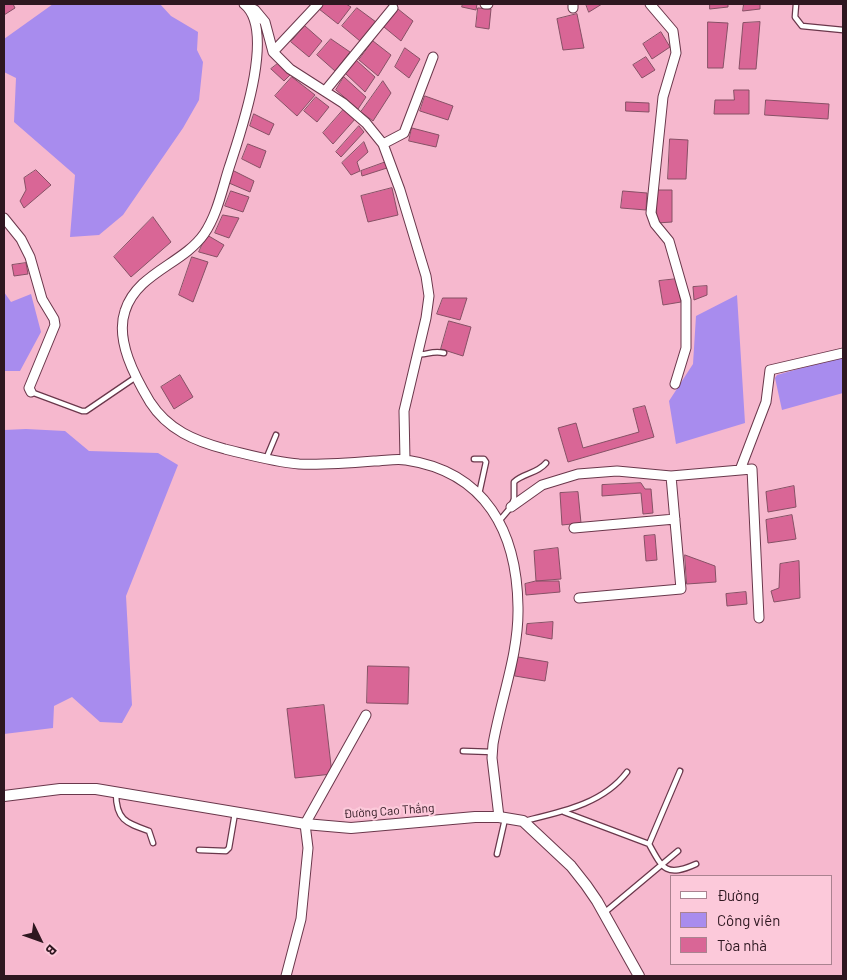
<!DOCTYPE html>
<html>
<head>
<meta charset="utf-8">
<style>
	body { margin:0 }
	#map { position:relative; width:847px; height:980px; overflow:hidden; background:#f6b8ce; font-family:Barlow,sans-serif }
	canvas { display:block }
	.frame { position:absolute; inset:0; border:5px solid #2e1720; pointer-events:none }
	.legend { position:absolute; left:670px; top:875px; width:162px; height:90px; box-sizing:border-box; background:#fcc9da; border:1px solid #aa8290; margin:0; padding:6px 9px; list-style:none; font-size:15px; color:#2e1720 }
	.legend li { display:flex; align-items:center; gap:10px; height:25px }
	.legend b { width:25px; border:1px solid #aa8290 }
	.north { position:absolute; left:15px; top:915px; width:50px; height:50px; -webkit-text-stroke:4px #fcc9da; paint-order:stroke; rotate:132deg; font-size:14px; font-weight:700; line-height:20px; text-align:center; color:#2e1720 }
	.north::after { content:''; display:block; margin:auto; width:18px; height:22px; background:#2e1720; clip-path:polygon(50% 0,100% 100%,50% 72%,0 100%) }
</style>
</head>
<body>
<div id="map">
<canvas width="847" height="980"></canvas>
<div class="frame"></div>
<ul class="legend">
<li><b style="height:6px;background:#fff"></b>Đường</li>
<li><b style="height:14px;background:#a88cee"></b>Công viên</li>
<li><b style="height:14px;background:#d96696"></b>Tòa nhà</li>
</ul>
<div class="north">B</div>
</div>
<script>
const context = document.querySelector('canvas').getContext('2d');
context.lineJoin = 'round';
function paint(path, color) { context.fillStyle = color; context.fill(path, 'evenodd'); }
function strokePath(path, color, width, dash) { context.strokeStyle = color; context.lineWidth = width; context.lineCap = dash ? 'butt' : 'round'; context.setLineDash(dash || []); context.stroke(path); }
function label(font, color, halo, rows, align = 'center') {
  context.font = font + ' Barlow,sans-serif'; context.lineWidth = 4.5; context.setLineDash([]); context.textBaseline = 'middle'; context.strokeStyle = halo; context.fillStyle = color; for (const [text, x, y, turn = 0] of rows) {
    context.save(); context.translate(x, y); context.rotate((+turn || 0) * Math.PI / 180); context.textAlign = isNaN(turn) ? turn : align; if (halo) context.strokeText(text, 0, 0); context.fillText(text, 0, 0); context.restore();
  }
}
paint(new Path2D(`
	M53 4H160L171 16 198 32 197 50 203 62 199 100 183 128 123 215 99 235 70 237 75 175 14 122 16 78 4 72V39Z
	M4 292 11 302 31 294 41 332 20 371H4Z
	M737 295 745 423 676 444 669 401 693 364 696 316Z
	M843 356V393L782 410 775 378 777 375Z
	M26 429 65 431 89 451 158 453 178 465 126 596 132 705 122 723 100 722 72 697 54 706 53 728 4 734V430Z`), '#a88cee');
const building = new Path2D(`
	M4 4H13L15 8 4 15Z
	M323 4H346L351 7 338 24 319 9Z
	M463 4H477L476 10 462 7Z
	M586 4H602L589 12Z
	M710 4H728V7L710 9Z
	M744 4H760V9L743 11Z
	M357 8 376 22 360 41 342 26Z
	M478 8 491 9 489 29 476 27Z
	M398 9 413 21 401 41 384 27Z
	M577 14 584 48 563 50 557 19Z
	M708 22 728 23 723 68H708Z
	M760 22 756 69H739L743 23Z
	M305 26 322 41 309 57 291 42Z
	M661 32 670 47 652 59 643 44Z
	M331 39 350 52 335 71 317 55Z
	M373 41 391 55 378 76 359 60Z
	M405 48 420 59 409 78 395 67Z
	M646 57 655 70 642 78 633 65Z
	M356 60 375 77 365 92 346 74Z
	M280 62 292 73 284 81 271 69Z
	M292 77 315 95 297 116 275 96Z
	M344 77 366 97 358 109 336 90Z
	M383 81 391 93 373 121 361 112Z
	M734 90H749V114H714L715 100H734Z
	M425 96 453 106 448 120 420 111Z
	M316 97 329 107 317 122 304 111Z
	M766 100 829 104 828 119 765 115Z
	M626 102 649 103V112L626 111Z
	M344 109 356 118 333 144 323 133Z
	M254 114 274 124 269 135 250 126Z
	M359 126 364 132 341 157 336 152Z
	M412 128 439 135 436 147 409 141Z
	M670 139 688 140 686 179H668Z
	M364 142 368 152 357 162 360 171 351 175 342 163Z
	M248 144 266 151 260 168 242 159Z
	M386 162 387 168 362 176 361 171Z
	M36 170 51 185 24 208 20 201 26 190 24 178Z
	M232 170 254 181 250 192 229 183Z
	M392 188 398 215 368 222 361 196Z
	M657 190H672V222L657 223Z
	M231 191 249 197 243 212 225 206Z
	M623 191 647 193 646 210 621 208Z
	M223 215 239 218 229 238 215 233Z
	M153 217 171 242 131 277 114 257Z
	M207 235 224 245 217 257 199 252Z
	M192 257 208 262 193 302 179 295Z
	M26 263 28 274 14 276 12 265Z
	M677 279 681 302 663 305 659 281Z
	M707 286V295L694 300 693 287Z
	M443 298H467L460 320 437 314Z
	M449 321 471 327 463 356 441 349Z
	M180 375 193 397 174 409 161 387Z
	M645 406 654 437 568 462 558 428 576 423 583 448 639 432 633 409Z
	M641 483 645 489H651L653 513 643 514 641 493 602 496V485Z
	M794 486 796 507 768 512 766 492Z
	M578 492 581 523 562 525 560 493Z
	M792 515 796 539 768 543 766 520Z
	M655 535 657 560 646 561 644 536Z
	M558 548 561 579 536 581 534 551Z
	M685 555 715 566 716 582 687 584Z
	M799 561 800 598 774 602 771 591 779 588 780 564Z
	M536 581H559L560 592 526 595 525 584Z
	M746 592 747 604 727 606 726 594Z
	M553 622 552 639 526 634 527 624Z
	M518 657 548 662 545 681 515 676Z
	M368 666 409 667 408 704 367 703Z
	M324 705 332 774 295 778 287 709Z`);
paint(building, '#d96696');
strokePath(building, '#865065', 1);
const service = new Path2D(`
	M796 4 795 17 802 26 843 30
	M417 354C426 356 431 350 444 353
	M31 392 82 411H86L136 377
	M266 459 276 435
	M474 459H484L486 462 479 494
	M500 520 511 507 514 499V482C523 473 537 474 546 463
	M463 751 493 752
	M116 793C116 820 126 823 149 831L153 843
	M564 812 649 844 680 771
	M524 821C561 812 603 804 627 772
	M649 844C663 870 667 877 696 864
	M199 850 226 851 229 848 235 813
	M497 854 505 819
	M604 913 678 851`);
const minor = new Path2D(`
	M244 4C277 30 240 134 229 168 222 190 217 215 204 234 183 264 137 273 125 311 115 340 135 377 150 402 168 430 195 441 225 449 250 455 274 462 299 464 324 465 349 463 374 461 384 461 396 458 406 460 486 472 517 532 518 607 519 654 501 698 493 744L492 758 499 817
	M485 4H488
	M573 4V8
	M650 4 673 31 676 53 663 97 651 213 655 224 669 241 686 300V348L675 384
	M251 8 255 10 265 22 273 52 290 69 343 103 366 123 383 144 400 190 426 276 429 296 426 318 404 411 405 460
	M273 52 318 4
	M325 91 393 8
	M383 144 404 133 433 57
	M4 218 21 239 30 257 42 299 54 319 55 325 29 388 31 392
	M740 470 766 402 770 370 843 353
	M511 507 542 485 578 474 617 471 671 476 752 469 759 618
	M574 528 675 519
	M579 598 681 589 671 476
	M286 976 301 919 308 848 305 824 366 715`);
const tertiary = new Path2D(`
	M4 796 60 789H96L305 824 351 828 475 817H499L523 821 571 866 586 885 597 901 639 976`);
strokePath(service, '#6a374b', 7);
strokePath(minor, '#6a374b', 11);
strokePath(tertiary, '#6a374b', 12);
strokePath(service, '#fff', 4.5);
strokePath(minor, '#fff', 9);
strokePath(tertiary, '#fff', 10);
label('12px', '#2e1720', '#fcc9da', [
	["Đường Cao Thắng",389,811,-4]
]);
</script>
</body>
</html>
